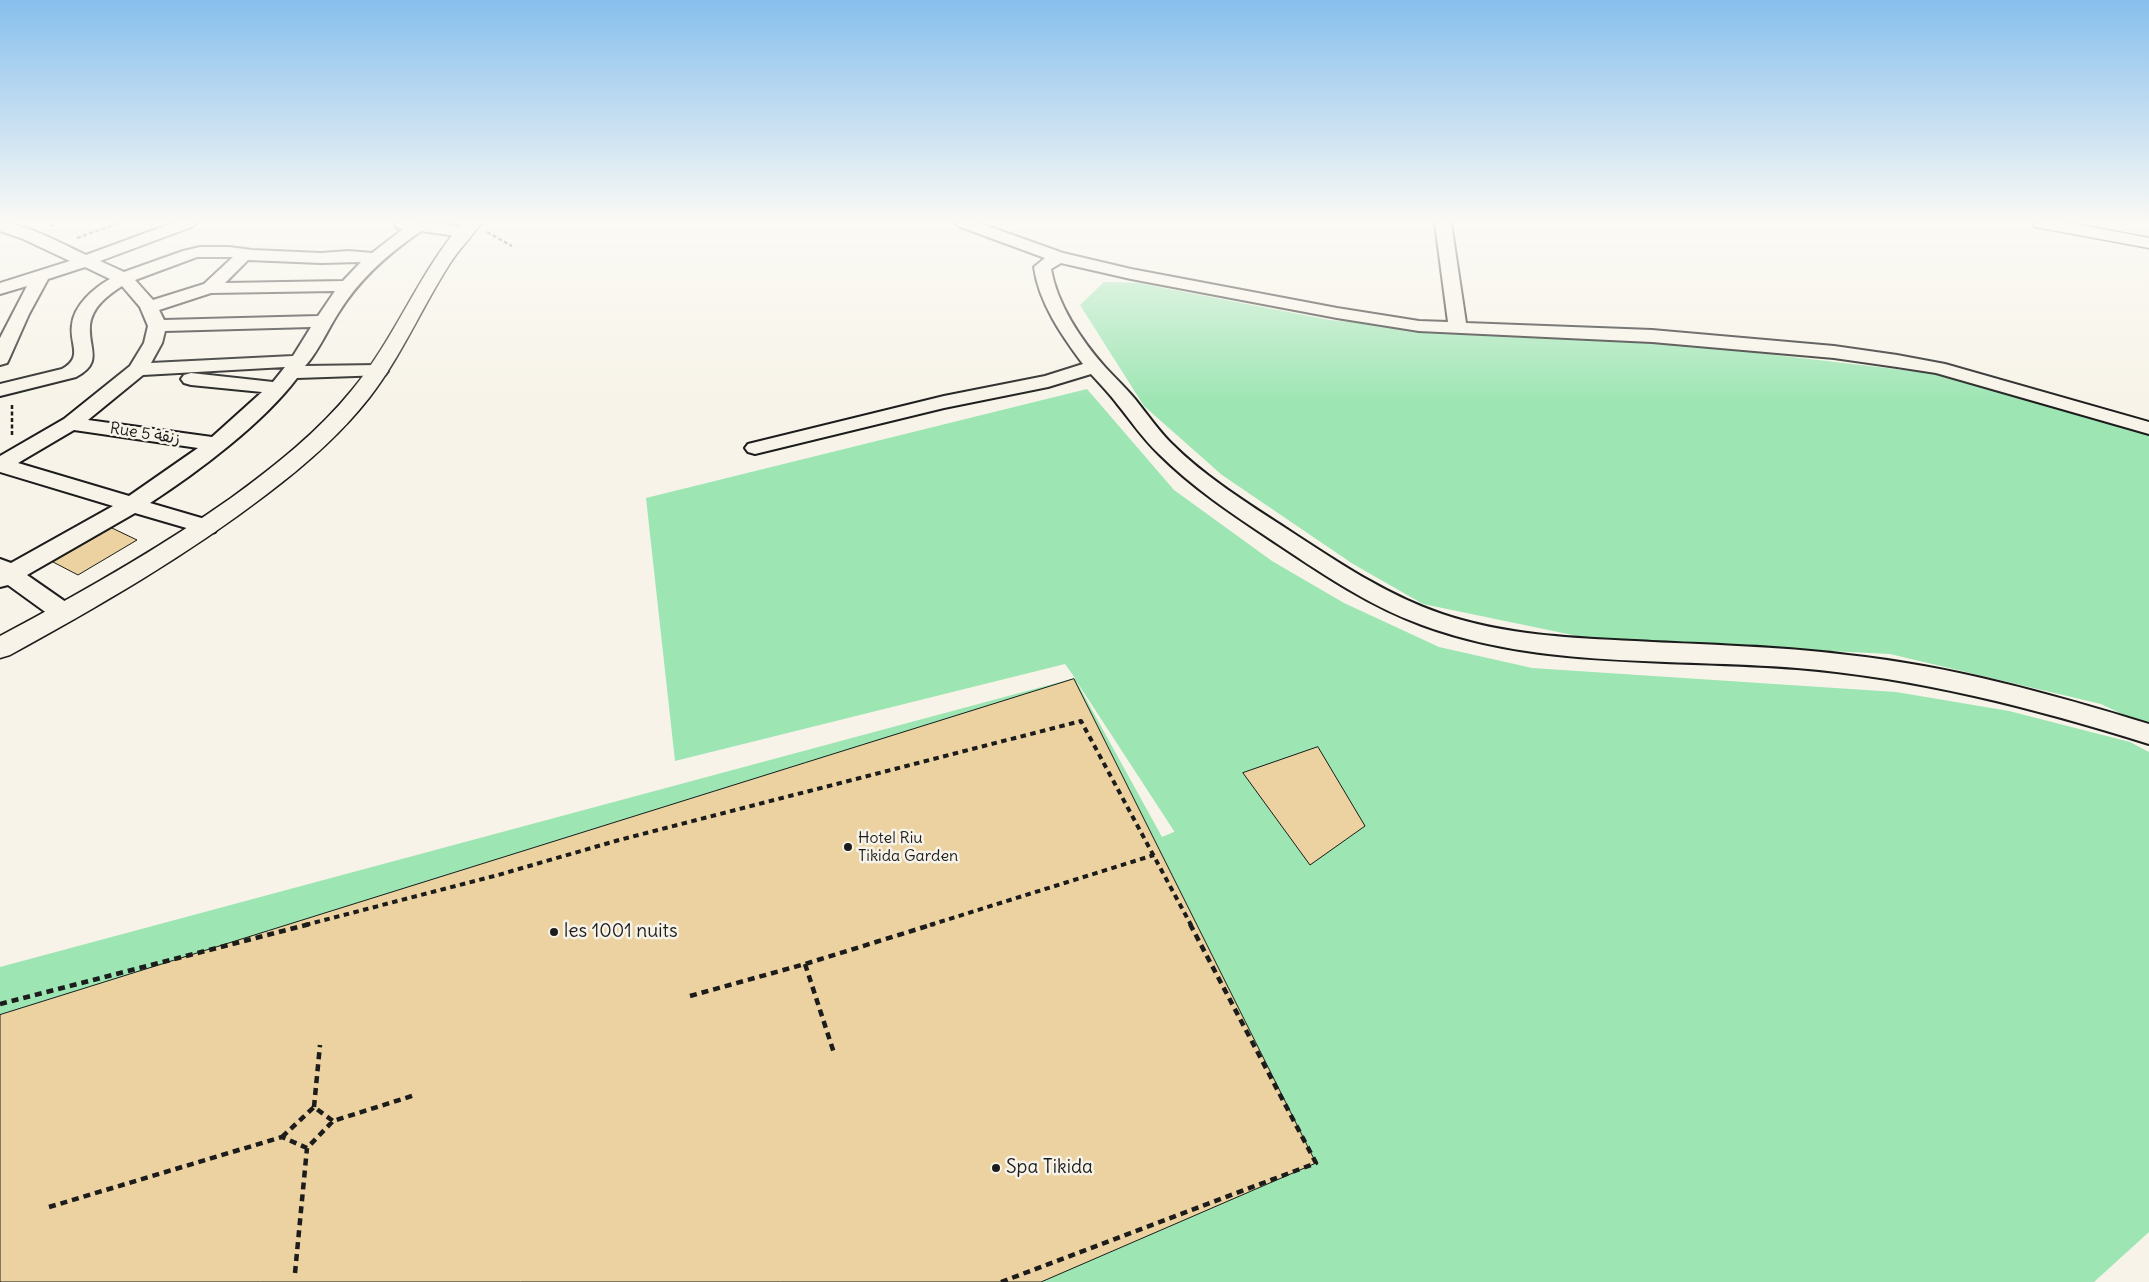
<!DOCTYPE html>
<html>
<head>
<meta charset="utf-8">
<style>
	body { margin:0 }
	canvas { display:block; background:#f7f3e8 }
</style>
</head>
<body>
<canvas width="2149" height="1282"></canvas>
<script>
const context = document.querySelector('canvas').getContext('2d');
context.lineJoin = 'round';
function paint(path, color) { context.fillStyle = color; context.fill(path, 'evenodd'); }
function strokePath(path, color, width, dash) { context.strokeStyle = color; context.lineWidth = width; context.lineCap = dash ? 'butt' : 'round'; context.setLineDash(dash || []); context.stroke(path); }
function label(font, color, halo, rows, align = 'center') {
  context.font = font + ' Delius,"Playpen Sans Arabic",sans-serif'; context.lineWidth = 5; context.setLineDash([]); context.textBaseline = 'middle'; context.strokeStyle = halo; context.fillStyle = color; for (const [text, x, y, turn = 0] of rows) {
    context.save(); context.translate(x, y); context.rotate((+turn || 0) * Math.PI / 180); context.textAlign = isNaN(turn) ? turn : align; if (halo) context.strokeText(text, 0, 0); context.fillText(text, 0, 0); context.restore();
  }
}
paint(new Path2D(`
	M1104 282 1138 283 1330 320 1507 336 1673 343 1938 374 2083 414 2149 435V727L2101 704 1890 654 1592 639 1423 604 1353 564 1222 475 1144 406 1080 305Z
	M1087 389 1174 490 1272 561 1344 603 1439 647 1532 668 1896 692 2009 711 2130 742 2149 752V1232L2094 1282H0V967L1075 678 1065 664 675 761 646 498ZM1075 679 1174 831V832L1162 837Z`), '#9de5b3');
const building = new Path2D(`
	M112 528 137 540 78 575 53 562Z
	M1074 679 1316 1163 1041 1282H0V1015Z
	M1318 747 1365 826 1310 865 1243 773Z`);
paint(building, '#ecd2a1');
strokePath(building, '#1c1c1c', 1);
const street = new Path2D(`
	M0 223C26 223 62 244 86 255L173 223H196L194 226 100 261 124 272 183 251 200 247H229L252 250 321 253 349 251 372 253 403 229 396 227 395 223C420 223 445 222 470 229L472 232 470 235 464 237 421 231C389 253 360 278 339 312 329 327 317 354 305 366L378 365 385 367 388 371 385 375 297 378C263 423 198 472 150 503L215 522 218 527 215 532 207 534 135 513 27 575 73 607 76 613 73 619 64 621 55 619 8 585 0 587V559L11 563 113 506 0 472V456L64 419 130 366 144 343 148 326 140 307 122 286C108 295 92 307 90 325 88 349 104 362 76 377L0 396V384L62 369C84 357 69 344 72 325 74 305 94 288 110 279L85 267 48 279 29 314 9 359 7 363 0 365V338L27 286 0 294V283L70 261 21 238 0 231ZM197 257H233L204 284 153 300 135 280ZM248 260 321 263 361 262 343 281 225 283ZM335 291 318 316 164 320 159 310 211 293ZM311 327 293 356 151 363 162 343 165 331ZM285 367 273 382 191 373 184 375 181 379 184 383 191 385 262 392 212 437 88 420 143 375ZM74 430 198 448 129 496 18 463Z
	M956 223H979L1063 253 1131 269 1337 308 1419 321 1448 322 1435 223H1451L1466 323 1652 330 1834 346 1897 355 1945 364 2149 422V434L1936 373 1897 367 1834 358 1652 342 1419 331 1337 318 1131 279 1061 263 1051 269C1057 304 1081 340 1105 367 1115 378 1126 388 1135 399 1147 414 1158 430 1171 443 1205 477 1247 503 1287 529 1336 561 1386 595 1442 614 1504 635 1570 638 1635 641 1706 645 1777 646 1848 655 1951 666 2051 694 2149 724V744C2034 708 1918 678 1797 668 1672 658 1541 669 1422 625 1367 605 1318 571 1270 539 1231 513 1192 487 1159 454 1143 439 1131 421 1118 405 1110 394 1100 384 1091 374L1048 387 944 408 755 454 748 452 745 448 748 444 944 396 1045 376 1083 364C1062 336 1039 303 1034 267L1045 258 958 226Z`);
const secondary = new Path2D(`
	M462 223H481C471 238 458 250 449 265 421 309 401 357 369 398 340 435 304 466 267 494 186 556 99 606 10 655L0 658V636C79 594 157 550 231 498 275 466 318 432 352 390 395 339 418 274 462 223Z
	M2032 223H2070L2149 238V248L2041 228 2035 227Z`);
strokePath(street, '#1c1c1c', 4);
strokePath(secondary, '#1c1c1c', 3);
strokePath(new Path2D(`
	M51 226 57 223
	M487 232 512 246
	M77 238 118 223
	M12 405V436`), '#1c1c1c', 2.5, [4, 2.5]);
strokePath(new Path2D(`
	M305 925 498 875 619 840 1081 721 1191 925
	M930 925 1154 855`), '#1c1c1c', 4, [5.5, 4.5]);
strokePath(new Path2D(`
	M805 964 834 1053
	M690 996 805 964 934 924
	M0 1004 310 924
	M314 1107 320 1045
	M282 1137 314 1107 333 1121
	M49 1207 282 1137 307 1148 333 1121 415 1095
	M295 1273 307 1148
	M1001 1282 1316 1163 1190 924`), '#1c1c1c', 4.5, [7, 5]);
paint(street, '#f7f3e8');
paint(secondary, '#f7f3e8');
const sky = context.createLinearGradient(0, 0, 0, 403);
sky.addColorStop(0, '#87bfed');
sky.addColorStop(0.55, '#fbfaf5');
sky.addColorStop(1, '#fbfaf500');
context.fillStyle = sky;
context.fillRect(0, 0, 2149, 403);
for (const [x, y, r, color] of [
	[848,847,5,"#1c1c1c"],
	[554,932,5,"#1c1c1c"],
	[996,1168,5,"#1c1c1c"]
]) { const dot = new Path2D(); dot.arc(x, y, r, 0, 2 * Math.PI); context.fillStyle = color; context.fill(dot); strokePath(dot, '#f7f3e8', 2); }
label('16px', '#1c1c1c', '#f7f3e8', [
	["Rue 5 زنقة",145,434,9]
]);
label('16px', '#1c1c1c', '#f7f3e8', [
	["Hotel Riu",858,838],
	["Tikida Garden",858,856]
], 'left');
label('19px', '#1c1c1c', '#f7f3e8', [
	["les 1001 nuits",564,932],
	["Spa Tikida",1006,1168]
], 'left');
</script>
</body>
</html>
